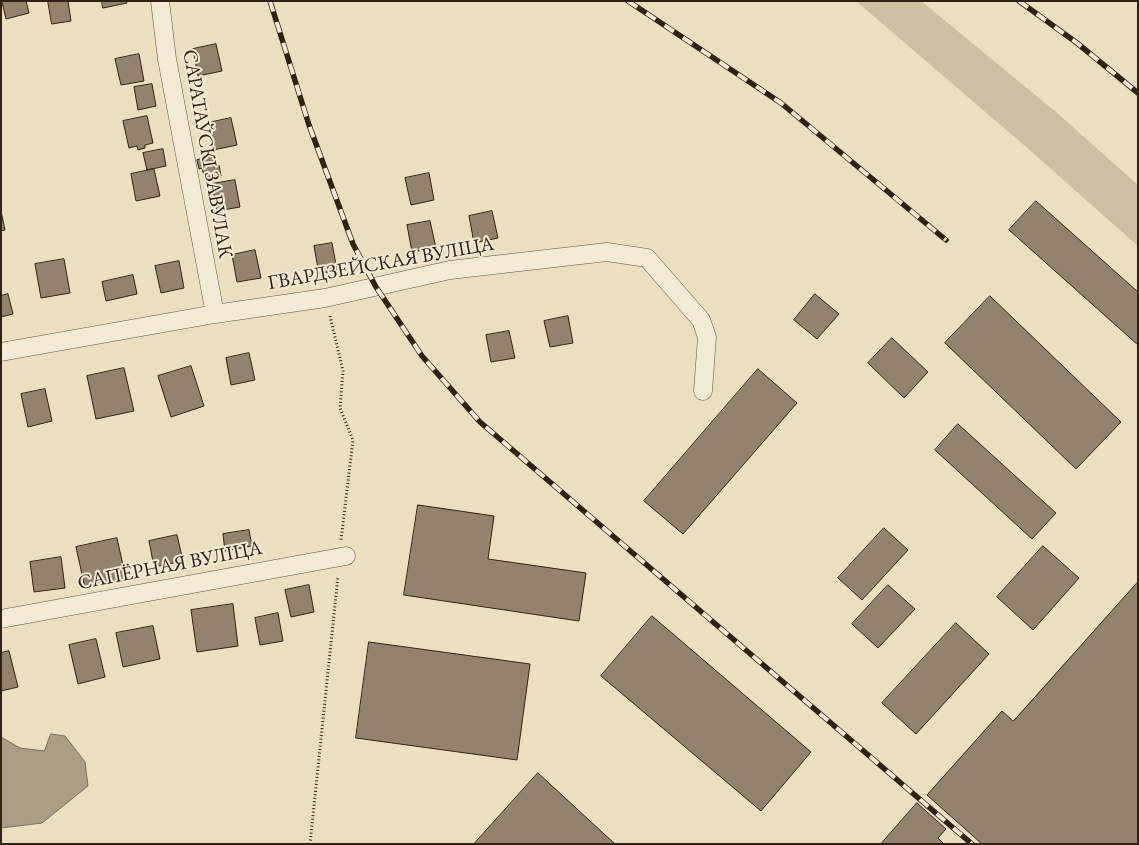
<!DOCTYPE html>
<html>
<head>
<meta charset="utf-8">
<style>
	body { margin:0 }
	#map { position:relative; width:1139px; height:845px; overflow:hidden; background:#ebdfbf; font-family:"EB Garamond",serif }
	canvas { display:block }
	.frame { position:absolute; inset:0; border:2px solid #332014; pointer-events:none }
</style>
</head>
<body>
<div id="map">
<canvas width="1139" height="845"></canvas>
<div class="frame"></div>
</div>
<script>
const context = document.querySelector('canvas').getContext('2d');
context.lineJoin = 'round';
function paint(path, color) { context.fillStyle = color; context.fill(path, 'evenodd'); }
function strokePath(path, color, width, dash) { context.strokeStyle = color; context.lineWidth = width; context.lineCap = dash ? 'butt' : 'round'; context.setLineDash(dash || []); context.stroke(path); }
function label(font, color, halo, rows, align = 'center') {
  context.font = font + ' "EB Garamond",serif'; context.lineWidth = 4; context.setLineDash([]); context.textBaseline = 'middle'; context.strokeStyle = halo; context.fillStyle = color; for (const [text, x, y, turn = 0] of rows) {
    context.save(); context.translate(x, y); context.rotate((+turn || 0) * Math.PI / 180); context.textAlign = isNaN(turn) ? turn : align; if (halo) context.strokeText(text, 0, 0); context.fillText(text, 0, 0); context.restore();
  }
}
paint(new Path2D(`
	M856 1H921L1056 112 1138 185V246L1025 146Z`), '#ccbfa2');
const water = new Path2D(`
	M51 734 65 736 85 762 88 786 42 823 1 828V737L20 748 44 751Z`);
paint(water, '#ac9e85');
strokePath(water, '#7c6c58', 1);
const building = new Path2D(`
	M26 1 29 13 6 19 2 2Z
	M48 1H68L71 21 52 24Z
	M102 1H126L127 3 103 8Z
	M216 44 222 71 198 76 193 49Z
	M139 54 144 81 121 85 115 59Z
	M152 84 156 106 138 110 134 87Z
	M147 116 153 143 145 145V148L138 150 137 146 129 148 123 121Z
	M231 118 237 145 213 150 208 123Z
	M163 149 166 166 147 170 143 153Z
	M212 157 214 167 219 165 221 176 205 179 202 168 199 169 197 160Z
	M154 169 160 196 136 201 131 174Z
	M429 173 434 200 411 205 405 178Z
	M235 180 240 207 217 211 212 184Z
	M1036 201 1138 292V345L1009 230Z
	M1 211 5 230 1 231Z
	M492 211 498 238 474 243 469 216Z
	M430 221 436 248 412 252 407 225Z
	M332 243 337 270 319 274 314 246Z
	M255 250 261 278 237 282 232 255Z
	M64 259 70 293 41 298 35 264Z
	M179 261 184 288 161 293 155 266Z
	M133 275 137 294 106 301 102 282Z
	M8 294 13 314 1 317V296Z
	M815 294 839 314 817 339 794 320Z
	M990 296 1121 422 1076 469 945 343Z
	M568 316 573 343 550 347 544 321Z
	M509 331 515 358 491 362 486 335Z
	M892 338 928 372 904 398 868 363Z
	M249 353 255 380 231 385 226 358Z
	M191 366 204 406 171 417 158 376Z
	M124 368 134 411 96 419 87 376Z
	M758 369 797 403 683 534 644 501Z
	M45 389 52 421 28 427 21 394Z
	M958 424 1056 513 1032 539 935 450Z
	M418 505 494 516 488 559 586 573 579 621 404 595Z
	M884 528 908 550 862 600 838 578Z
	M249 530 252 546 225 551 223 534Z
	M177 535 183 561 154 567 149 541Z
	M117 538 126 579 85 588 76 547Z
	M1043 546 1079 578 1033 630 997 597Z
	M61 557 65 588 34 592 30 562Z
	M1138 582V844H982L927 795 1002 711 1013 721Z
	M309 585 314 612 291 617 285 590Z
	M888 585 915 609 878 648 852 624Z
	M233 604 238 646 197 652 191 610Z
	M278 613 283 641 260 645 255 618Z
	M652 616 811 752 761 811 601 676Z
	M956 623 989 654 916 734 882 703Z
	M153 626 160 659 123 667 116 633Z
	M96 639 105 677 78 684 69 645Z
	M369 642 530 664 517 760 356 738Z
	M9 651 18 687 1 691V653Z
	M538 773 615 844H474Z
	M917 803 946 829 938 838 944 844H881Z`);
paint(building, '#93836d');
strokePath(building, '#332014', 1);
const minor = new Path2D(`
	M160 1 167 59 215 314
	M1 352 215 314 325 298 450 270 607 252 647 258 701 320 707 337 703 391
	M1 619 346 556`);
strokePath(minor, '#61503f', 19);
strokePath(new Path2D(`
	M330 316 343 371 340 408 353 440 341 540
	M310 844 338 576`), '#332014', 3, [1, 2.5]);
strokePath(minor, '#f2ead5', 18);
const rail = new Path2D(`
	M270 1 309 125 353 244 376 287 422 356 480 422 972 844
	M628 1 781 103 946 240
	M1019 1 1077 43 1138 93`);
strokePath(rail, '#332014', 5.5);
strokePath(rail, '#f2ead5', 4, [11]);
label('20px', '#332014', '#f2ead5', [
	["САРАТАЎСКІ ЗАВУЛАК",207,154,80],
	["ГВАРДЗЕЙСКАЯ ВУЛІЦА",381,264,-10],
	["САПЁРНАЯ ВУЛІЦА",170,566,-11]
]);
</script>
</body>
</html>
